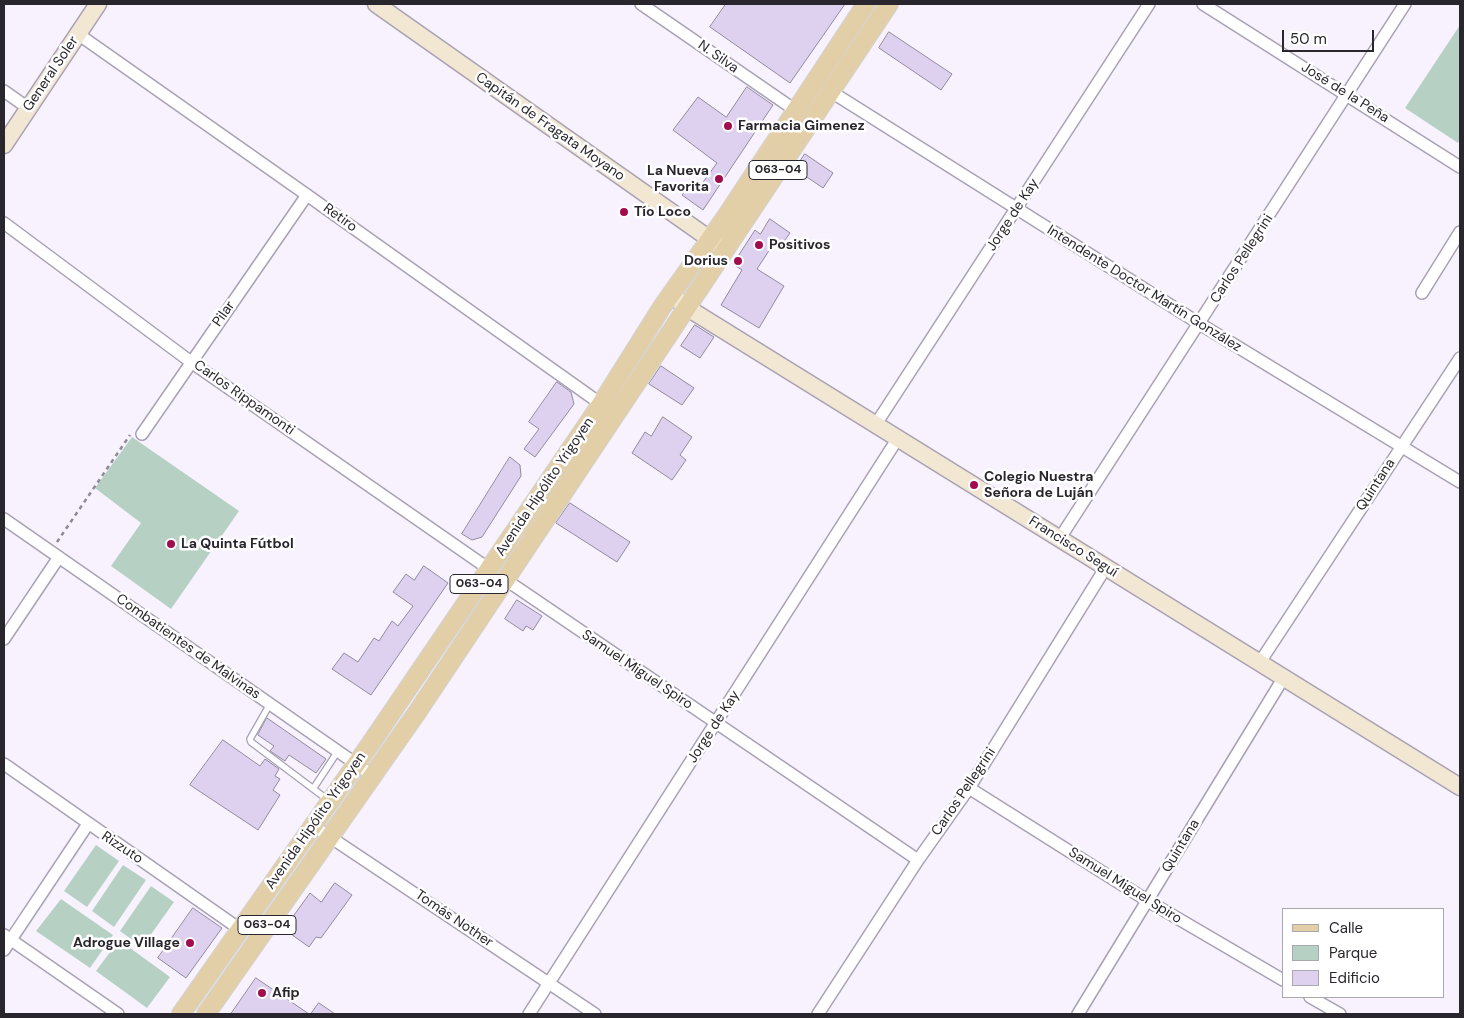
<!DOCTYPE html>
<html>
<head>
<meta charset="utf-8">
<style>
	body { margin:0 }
	#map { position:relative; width:1464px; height:1018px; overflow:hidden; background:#f7f2fe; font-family:"DM Sans",sans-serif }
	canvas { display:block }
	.frame { position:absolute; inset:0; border:5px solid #29262d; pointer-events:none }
	.legend { position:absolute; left:1282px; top:908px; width:162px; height:90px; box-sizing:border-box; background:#fff; border:1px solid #a9a8ab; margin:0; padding:6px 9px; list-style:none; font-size:15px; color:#29262d }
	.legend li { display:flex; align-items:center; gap:10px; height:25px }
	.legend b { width:25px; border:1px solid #a9a8ab }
	.scale { position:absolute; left:1282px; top:30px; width:92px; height:22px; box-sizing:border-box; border:2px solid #29262d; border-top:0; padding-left:6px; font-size:15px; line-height:18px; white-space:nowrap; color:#29262d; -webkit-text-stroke:4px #fff; paint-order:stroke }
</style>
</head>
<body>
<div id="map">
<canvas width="1464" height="1018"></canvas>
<div class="frame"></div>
<ul class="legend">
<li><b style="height:6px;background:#e3cfa7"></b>Calle</li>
<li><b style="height:14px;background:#b6d1c4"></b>Parque</li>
<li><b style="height:14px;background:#ded1f0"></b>Edificio</li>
</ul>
<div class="scale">50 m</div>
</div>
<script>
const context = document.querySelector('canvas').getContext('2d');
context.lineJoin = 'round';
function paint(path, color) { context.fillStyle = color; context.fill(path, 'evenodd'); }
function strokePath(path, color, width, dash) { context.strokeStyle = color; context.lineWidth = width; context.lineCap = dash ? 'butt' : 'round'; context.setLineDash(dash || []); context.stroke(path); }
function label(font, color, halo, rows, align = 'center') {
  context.font = font + ' "DM Sans",sans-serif'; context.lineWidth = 5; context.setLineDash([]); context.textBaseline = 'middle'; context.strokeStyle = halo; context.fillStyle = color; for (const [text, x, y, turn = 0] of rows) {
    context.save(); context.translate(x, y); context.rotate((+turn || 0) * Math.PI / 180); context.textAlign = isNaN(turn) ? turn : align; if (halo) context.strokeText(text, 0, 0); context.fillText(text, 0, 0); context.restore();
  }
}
paint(new Path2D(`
	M1460 25V139L1458 143 1405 108Z
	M132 437 239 511 171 609 111 566 141 523 95 488Z
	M96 845 119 861 87 907 64 891Z
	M123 865 146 880 114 927 92 911Z
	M151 886 174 902 142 947 120 931Z
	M61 899 113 935 90 968 36 931Z
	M119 940 170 977 147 1008 96 971Z`), '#b6d1c4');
const building = new Path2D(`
	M726 4H845L790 83 710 27Z
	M889 32 952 74 941 90 879 48Z
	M747 87 773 105 703 210 682 195 693 179 701 185 717 163 673 130 698 97 726 117Z
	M805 154 833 173 823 188 795 169Z
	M770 219 790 233 780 247 774 243 757 269 784 286 759 328 721 305 742 270 733 264 755 230 760 234Z
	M695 325 714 337 700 358 681 346Z
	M661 366 694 388 682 405 649 384Z
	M557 382 571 392 574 404 535 457 524 449 539 429 529 422Z
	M663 417 692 437 680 455 686 460 672 480 632 453 645 432 651 436Z
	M510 457 520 465 521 476 482 537 472 540 462 534Z
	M570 503 630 542 617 562 556 523Z
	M424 566 448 583 371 695 332 669 344 653 358 662 374 638 379 641 392 621 398 626 413 606 393 592 406 574 414 580Z
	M517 600 542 616 533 630 526 626 523 631 505 619Z
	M267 718 326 759 316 773 289 755 285 761 270 751 274 746 258 735Z
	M223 740 260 766 265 759 279 769 275 776 280 779 273 790 280 795 258 830 190 785Z
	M335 883 352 895 321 938 316 937 309 947 284 929 310 893 321 902Z
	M193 908 222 928 186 978 158 958Z
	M256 978 309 1014H231Z
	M319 1003 335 1014H311Z`);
paint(building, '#ded1f0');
strokePath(building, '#928a9d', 1);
const lane = new Path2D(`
	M270 704 250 739 251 742 328 800
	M313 789 338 751`);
const street = new Path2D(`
	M641 4 795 110
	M1203 4 1460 167
	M78 34 307 195 601 404
	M4 91 28 108
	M830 91 1200 324 1460 482
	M4 223 191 362 489 569
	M1422 293 1460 232
	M876 424 1149 4
	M142 434 307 195
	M4 519 372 775
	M1060 538 1405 4
	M506 580 918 860
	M4 639 59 557
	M1260 662 1460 358
	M4 764 241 930
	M969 788 1148 901 1283 980
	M312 825 595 1014
	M4 935 118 1014
	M4 950 88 824
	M1310 997 1340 1014
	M529 1014 898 438
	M818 1014 918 860 969 788 1106 567
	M1078 1014 1284 677`);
const secondary = new Path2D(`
	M376 4 721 247
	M4 145 98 4
	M671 294 686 307 1460 787`);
const primary = new Path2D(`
	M181 1014 371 743 601 404 662 307 727 215 866 4
	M206 1014 418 711 889 4`);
strokePath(lane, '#a9a1b4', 8);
strokePath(street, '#a9a1b4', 14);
strokePath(secondary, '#a9a1b4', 19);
strokePath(primary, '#d4d4d5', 20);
strokePath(new Path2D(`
	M57 542 130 435`), '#8e8a94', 2.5, [4, 4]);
strokePath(lane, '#fff', 5.5);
strokePath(street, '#fff', 11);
strokePath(secondary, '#f1e7d3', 16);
strokePath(primary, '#e3cfa7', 18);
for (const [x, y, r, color] of [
	[728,126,5,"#a10c4f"],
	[719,179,5,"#a10c4f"],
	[624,212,5,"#a10c4f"],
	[759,245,5,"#a10c4f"],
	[738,261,5,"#a10c4f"],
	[974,485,5,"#a10c4f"],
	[171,544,5,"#a10c4f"],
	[190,943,5,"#a10c4f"],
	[262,993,5,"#a10c4f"]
]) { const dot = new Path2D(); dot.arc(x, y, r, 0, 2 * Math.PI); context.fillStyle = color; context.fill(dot); strokePath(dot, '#fff', 2); }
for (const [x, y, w] of [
	[778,170,58],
	[479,584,58],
	[267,925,58]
]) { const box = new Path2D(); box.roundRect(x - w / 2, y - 9.5, w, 19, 4); context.fillStyle = '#fff'; context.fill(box); strokePath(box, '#29262d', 1); }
label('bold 12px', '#29262d', null, [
	["063-04",778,170],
	["063-04",479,584],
	["063-04",267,925]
]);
label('14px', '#29262d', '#fff', [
	["N. Silva",718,57,35],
	["General Soler",51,74,-56],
	["José de la Peña",1345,93,32],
	["Capitán de Fragata Moyano",550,127,35],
	["Jorge de Kay",1013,215,-57],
	["Retiro",340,218,36],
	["Carlos Pellegrini",1242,259,-57],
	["Intendente Doctor Martín González",1144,289,32],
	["Pilar",224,314,-55],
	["Carlos Rippamonti",244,398,35],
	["Quintana",1376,485,-57],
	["Avenida Hipólito Yrigoyen",545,487,-56],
	["Francisco Seguí",1073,547,32],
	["Combatientes de Malvinas",188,647,35],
	["Samuel Miguel Spiro",637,670,34],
	["Jorge de Kay",714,727,-57],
	["Carlos Pellegrini",964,792,-56],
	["Avenida Hipólito Yrigoyen",316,821,-55],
	["Quintana",1181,846,-59],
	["Rizzuto",122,848,34],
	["Samuel Miguel Spiro",1125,886,32],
	["Tomás Nother",454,919,34]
]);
label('bold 14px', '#29262d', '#fff', [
	["Farmacia Gimenez",738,126],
	["La Nueva",709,171,"right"],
	["Favorita",709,187,"right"],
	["Tío Loco",634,212],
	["Positivos",769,245],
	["Dorius",728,261,"right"],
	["Colegio Nuestra",984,477],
	["Señora de Luján",984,493],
	["La Quinta Fútbol",181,544],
	["Adrogue Village",180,943,"right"],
	["Afip",272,993]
], 'left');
</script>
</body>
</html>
